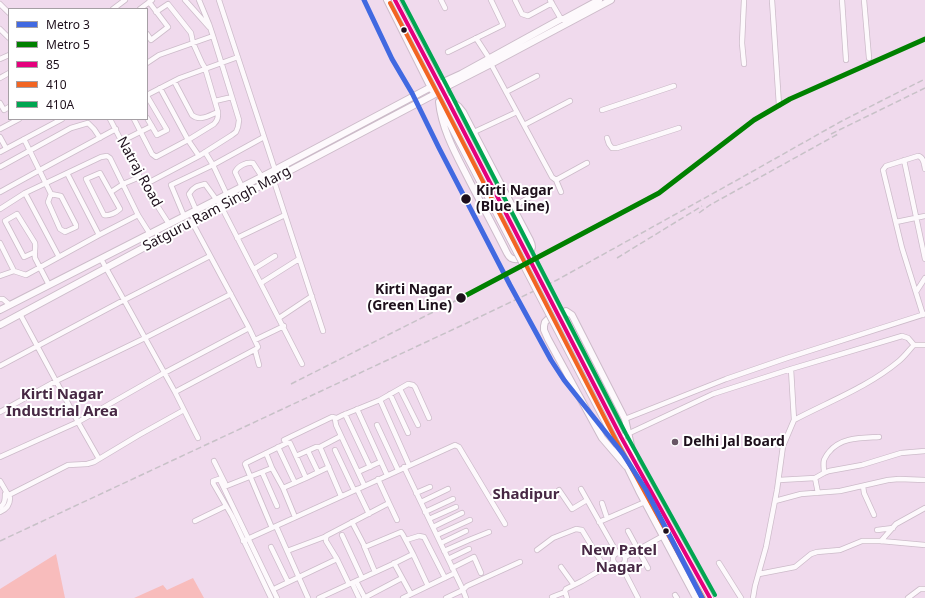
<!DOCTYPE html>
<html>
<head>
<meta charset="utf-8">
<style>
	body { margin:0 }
	#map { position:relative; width:925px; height:598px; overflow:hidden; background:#f0daed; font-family:"Noto Sans",sans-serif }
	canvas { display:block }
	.legend { position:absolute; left:8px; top:8px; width:140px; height:112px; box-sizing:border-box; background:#fff; border:1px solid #a59fa4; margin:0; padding:5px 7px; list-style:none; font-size:12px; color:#1e101c }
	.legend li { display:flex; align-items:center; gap:8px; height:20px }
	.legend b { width:20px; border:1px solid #a59fa4 }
</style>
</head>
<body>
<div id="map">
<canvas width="925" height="598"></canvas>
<ul class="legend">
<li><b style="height:5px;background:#4169e1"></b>Metro 3</li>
<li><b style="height:5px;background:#008000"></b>Metro 5</li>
<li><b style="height:5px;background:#e5007d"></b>85</li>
<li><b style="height:5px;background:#f26522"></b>410</li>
<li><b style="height:5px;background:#00a651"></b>410A</li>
</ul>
</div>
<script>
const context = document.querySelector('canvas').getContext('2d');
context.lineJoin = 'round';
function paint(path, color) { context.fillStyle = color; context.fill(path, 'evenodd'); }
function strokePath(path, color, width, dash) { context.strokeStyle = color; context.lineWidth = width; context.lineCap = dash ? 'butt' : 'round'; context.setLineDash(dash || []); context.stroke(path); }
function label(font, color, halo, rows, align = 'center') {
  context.font = font + ' "Noto Sans",sans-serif'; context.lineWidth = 4; context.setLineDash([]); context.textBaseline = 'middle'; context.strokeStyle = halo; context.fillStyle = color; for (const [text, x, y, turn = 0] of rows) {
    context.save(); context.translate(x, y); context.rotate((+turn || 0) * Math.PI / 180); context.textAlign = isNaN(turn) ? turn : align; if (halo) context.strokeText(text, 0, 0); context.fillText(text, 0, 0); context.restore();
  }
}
paint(new Path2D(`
	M56 554 65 598H0V589Z
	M193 578 204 598H134L163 585 167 590Z`), '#f8bcbc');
const street = new Path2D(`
	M185 0 209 27
	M219 0 275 170
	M441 0 445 8
	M515 0 522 14 528 16 552 3
	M550 0 561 19
	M772 0 779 105
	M842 0 846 60
	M864 0 869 58
	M0 4 9 13
	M113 9 125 0
	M140 9 152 0
	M0 29 9 38
	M147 34 151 40 168 27 149 2
	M476 38 489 58
	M448 52 503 25 491 0
	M0 59 9 55
	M147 63 159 55 213 36
	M491 64 552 177 556 180 587 163
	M744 64 742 43 744 0
	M0 78 9 73
	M174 81 192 115C200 122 210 115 218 112
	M160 88 188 140 199 156
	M506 92 537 76
	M147 95 180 78 238 57
	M147 96 167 130 157 135 147 118
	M215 101 232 97
	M0 103 4 110 9 107
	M602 110 674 86
	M110 119 144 185 169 224
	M134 119 152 154 156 157 188 140 214 124C218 120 218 117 218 112L205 68 202 63 193 43 191 33 168 4 156 12
	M524 125 570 101
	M0 129 19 119
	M474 132 517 112
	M0 137 6 148
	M607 138 609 144 612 148H617L679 128
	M24 139 51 194 48 202 60 229 65 232 76 227V225L61 196 51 194
	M122 141 152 126
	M0 152 62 119
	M205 152 213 165 227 195
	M904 160 925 259
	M0 167 71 128 88 123 94 129 100 138
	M271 172 323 331
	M67 173 99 235
	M100 173 120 209C116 213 109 216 104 215L86 179Z
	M556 180 561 192
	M144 185 199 156 232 135 236 132 238 127 239 120 232 97 213 36 209 24 199 0
	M242 187 235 172C238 166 246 162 253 163L262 177
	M0 192 40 170 116 129
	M111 192 123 184 140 177
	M25 193 59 257
	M512 207 545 189
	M0 209 25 193 101 157 107 156 110 158 138 215 150 234
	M196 210 189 194C193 187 197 186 205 184L221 206 302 364
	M184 216 171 185 213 165 264 137
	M896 222 925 216
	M237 238 285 215
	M0 243 14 271 26 275 99 235 138 215
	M35 252 24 257 5 221 17 214 35 243C36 248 34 253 35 258L49 285
	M101 259 124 300 175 392 256 349 258 347 249 328 192 222
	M254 269 275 256
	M0 276 14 271
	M261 283 299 259
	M916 292 925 278
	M0 299H3L10 305
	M20 314 78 422 99 459
	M923 315 902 248 883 170 886 166 918 156C924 157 924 164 925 169
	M279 318 312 296
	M255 340 284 326
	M255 350 259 365
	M0 366 124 300 210 256
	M791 369 794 420
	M400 389 418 425
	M175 392 198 438
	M390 394 408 433
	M380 400 408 384 413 385 415 387 429 418
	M357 409 387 475
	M0 412 56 381 145 338 231 294
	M345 414 370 467
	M625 419 726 379 787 358 925 314
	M377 425 398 470
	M621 437 713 394 791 369 902 336 908 338 914 345H925
	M284 440 332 417 336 418
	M278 447 295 483
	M320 447 341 436
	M335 450 354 490
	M308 451 318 472
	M0 457 78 422 164 373 249 328
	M214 461 225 483
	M404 467 463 590 466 598
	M272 468 283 488
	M262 472 277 506
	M358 472 380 462
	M824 473C824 469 823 464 824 460 825 458 827 454 829 452 841 437 861 438 879 437
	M306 478 329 467
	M779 480 815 478
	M0 481 10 498C10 505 7 509 0 512
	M364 485 336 425 335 419 343 415 380 400 409 465
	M863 486 864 493 874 515
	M224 487 272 468 266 453
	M357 489 369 514
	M581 489 617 553
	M559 490 572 509 587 500
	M416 493 430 487
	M818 493 815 478 824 473 829 471 862 465 901 453 925 451
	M5 497 68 465 87 464 94 462 139 435 184 410
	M775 501 801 494 840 491 888 480 899 479 925 480
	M421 502 448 489
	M389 503 397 520
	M602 503 607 518
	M0 507C5 504 5 499 5 494
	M425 512 453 499
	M295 517 283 488 306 478 296 456
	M429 519 456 507
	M195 521 226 506
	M352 522 365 547 401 532 403 535 413 554
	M599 522 645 502
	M276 526 308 598
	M433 527 462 513
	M272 528 245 464 246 463 287 443H290L296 456 316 447H320L341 496
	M877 530 893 528
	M628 531 648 568
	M342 535 362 578
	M437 535 470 520
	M406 540 419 536 424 537 445 578
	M243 541 455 445 459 447 505 524
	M881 541 896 524 925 508
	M441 543 466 531
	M364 546 375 572
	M271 547 288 582
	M537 550 553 538 576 529 582 530 605 568
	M287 551 327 536
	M444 551 469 540 489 532
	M613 559a6 6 0 1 1 12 0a6 6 0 1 1-12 0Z
	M625 557 663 536
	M337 559 326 541V536L389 503 378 479
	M448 559 469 549
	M394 563 411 594
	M719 563 741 598
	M621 565 638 598
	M561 567 574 585
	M452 568 474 557 481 573
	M759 574 795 567 811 554 817 552 840 550 862 541H881L925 545
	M356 581 365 598
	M352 583 359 598
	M276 588 337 559 349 584
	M675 595 677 598
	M552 597 565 592
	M271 598 232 516 213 483V481L219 479 220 480 277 598
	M319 598 393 564 413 554 428 586
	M364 598 402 578
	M403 598 455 573
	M446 598 463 590 467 586 520 562
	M567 598 565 591 566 589 582 581 614 562
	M753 598 755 586 766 547 777 490 783 446 794 420C830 401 868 387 899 361 905 356 909 350 914 345
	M908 598 920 589H925`);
const secondary = new Path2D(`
	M387 0 432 90
	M395 0 446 97 481 165
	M439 84 461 74 561 19H564L599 0
	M442 89 491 64 611 0
	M439 102C442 131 457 156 470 182 482 205 495 229 507 253 508 255 509 257 511 258 518 262 531 255 532 247 532 245 531 242 530 240L463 112 459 107 447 98
	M441 107 473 168
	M0 310 271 172 431 87
	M0 325 221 206 274 179 435 94
	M590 376 621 437 710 598
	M584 381 605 421 639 491 696 598
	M626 466 602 438 548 339 544 330V326L545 322 548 319 563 312 566 311 572 315 625 419 634 459`);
strokePath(street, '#ccbbc9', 6);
strokePath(secondary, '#ccbbc9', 8);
strokePath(street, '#fdf9fc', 4.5);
strokePath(secondary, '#fdf9fc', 6);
strokePath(new Path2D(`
	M831 134 925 88
	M699 213 710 205 838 134
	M617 258 702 206
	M291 384 461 298
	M0 541 469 322 557 280 739 179 840 122 883 100 925 79`), '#c7c1c7', 1.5, [6, 3]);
const secondaryBridge = new Path2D(`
	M481 165 590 376
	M473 168 584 381`);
strokePath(secondaryBridge, '#ccbbc9', 8, []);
strokePath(secondaryBridge, '#fdf9fc', 6);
strokePath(new Path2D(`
	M395 0 446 97 621 437 710 598`), '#e5007d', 4);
strokePath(new Path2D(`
	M390 3 441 100 616 440 703 598`), '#f26522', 4);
strokePath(new Path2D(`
	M402 0 451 94 626 434 715 595`), '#00a651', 4);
strokePath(new Path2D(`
	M364 0 392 59 412 93 439 148 510 285 551 360 564 380 623 454 646 490 702 598`), '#4169e1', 5);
strokePath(new Path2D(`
	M461 298 659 193 754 120 790 99 925 39`), '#008000', 5);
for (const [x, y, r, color] of [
	[404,30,3.5,"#1e101c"],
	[466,199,5.5,"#1e101c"],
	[461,298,5.5,"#1e101c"],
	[675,442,4,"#685765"],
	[666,531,3.5,"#1e101c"]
]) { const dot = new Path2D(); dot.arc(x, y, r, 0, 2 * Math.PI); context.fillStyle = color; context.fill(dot); strokePath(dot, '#fff', 1.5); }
label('14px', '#1e101c', '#fff', [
	["Natraj Road",139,172,61],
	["Satguru Ram Singh Marg",217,209,-28]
]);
label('bold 14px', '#1e101c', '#fff', [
	["Kirti Nagar",476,191],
	["(Blue Line)",476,207],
	["Kirti Nagar",452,290,"right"],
	["(Green Line)",452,306,"right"]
], 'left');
label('bold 14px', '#1e101c', '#fff', [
	["Delhi Jal Board",683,442]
], 'left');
label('bold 15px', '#472844', '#fff', [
	["Kirti Nagar",62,395],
	["Industrial Area",62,412],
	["Shadipur",526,495],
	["New Patel",619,551],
	["Nagar",619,568]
]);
</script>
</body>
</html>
